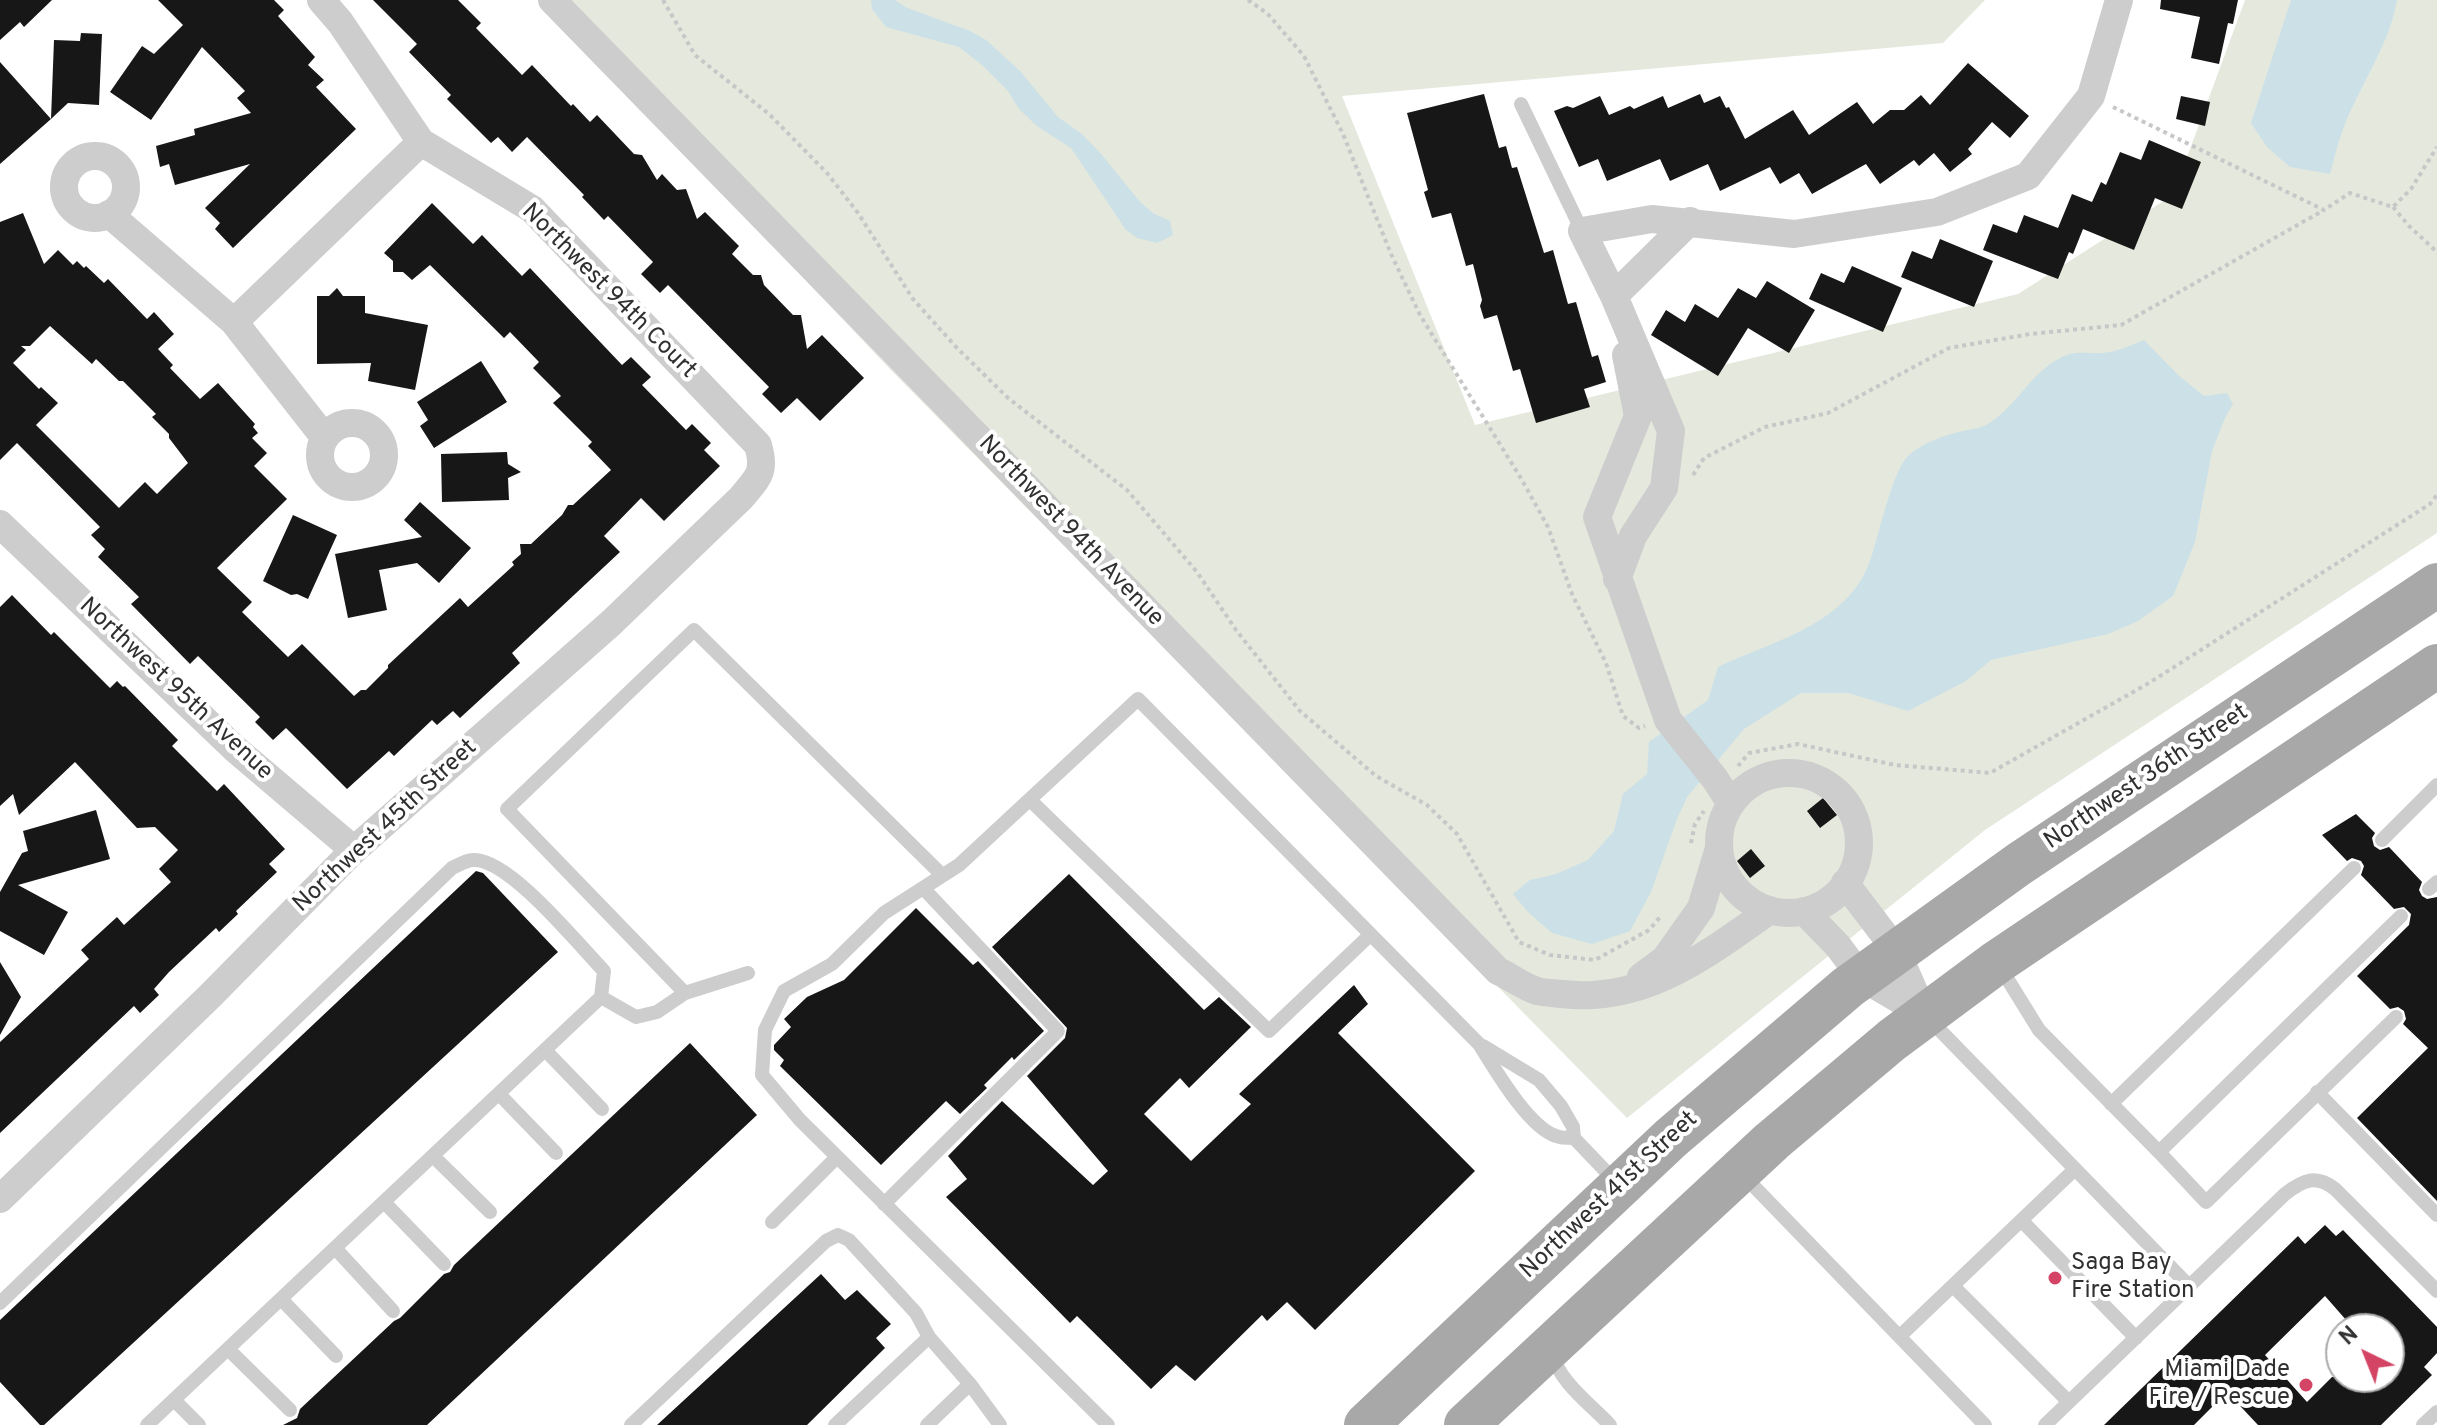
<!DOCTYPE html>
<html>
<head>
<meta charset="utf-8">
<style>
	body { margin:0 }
	#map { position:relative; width:2437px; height:1425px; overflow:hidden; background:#fff; font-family:Overpass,sans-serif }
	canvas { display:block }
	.north { position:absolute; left:2325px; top:1313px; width:80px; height:80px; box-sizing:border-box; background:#fff; border:2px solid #acacac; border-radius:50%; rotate:317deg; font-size:22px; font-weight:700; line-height:32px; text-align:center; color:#303030 }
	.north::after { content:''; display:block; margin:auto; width:28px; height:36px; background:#d44565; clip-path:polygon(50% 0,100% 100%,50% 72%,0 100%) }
</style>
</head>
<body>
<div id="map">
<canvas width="2437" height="1425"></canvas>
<div class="north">N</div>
</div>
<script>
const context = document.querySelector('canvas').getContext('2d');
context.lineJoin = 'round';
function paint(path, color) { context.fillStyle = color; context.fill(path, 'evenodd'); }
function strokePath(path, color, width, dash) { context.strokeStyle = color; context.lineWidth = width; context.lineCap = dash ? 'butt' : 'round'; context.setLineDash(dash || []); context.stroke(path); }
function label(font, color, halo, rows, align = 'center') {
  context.font = font + ' Overpass,sans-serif'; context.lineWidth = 8; context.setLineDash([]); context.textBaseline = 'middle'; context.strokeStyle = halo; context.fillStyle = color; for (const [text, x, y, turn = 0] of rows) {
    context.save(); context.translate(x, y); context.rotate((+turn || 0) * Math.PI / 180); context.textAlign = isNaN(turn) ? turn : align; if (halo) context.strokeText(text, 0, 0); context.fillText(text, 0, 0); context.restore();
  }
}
paint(new Path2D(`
	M539 0H1985L1943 43 1342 96 1475 425 2018 294 2173 195 2245 0H2437V533L1985 830 1627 1118 890 369Z`), '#e5e8dd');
paint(new Path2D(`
	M871 0H895L905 7 970 31 986 40 1020 71 1058 117 1083 135 1102 155 1140 202 1153 213 1170 221 1173 235 1157 243 1137 238 1126 230 1071 148 1037 126 1019 109 1008 91 982 65 959 47 886 27 872 9Z
	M2291 0H2397C2389 47 2358 87 2342 132 2337 145 2334 160 2330 174L2290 167 2267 147 2251 123Z
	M2144 340 2178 375 2204 396 2227 393 2233 404 2225 418 2212 451 2195 542 2173 596 2138 621 2108 634 1991 660 1966 681 1908 711 1848 693H1801L1744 729 1687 797 1677 819 1651 892 1630 931 1592 944 1552 933 1529 913 1513 894 1530 880 1556 874 1588 860 1614 831 1623 794 1647 774 1649 742 1708 700 1718 667C1773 641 1850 624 1871 558 1879 535 1892 472 1908 456 1922 443 1944 435 1963 431 1970 429 1979 429 1986 425 2018 407 2032 368 2067 355 2078 351 2092 354 2103 353 2117 352 2131 345 2144 340Z`), '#cbe1e7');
paint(new Path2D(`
	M0 0H52L24 27 20 22 0 40Z
	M158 0H274L284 10 278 16 315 57 308 65 324 80 316 87 356 129 233 248 215 229 220 223 205 208 250 164 175 185 169 164 160 167 156 146 195 135 194 129 251 113 237 98 245 91 202 47 151 120 110 92 142 46 154 54 183 25Z
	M373 0H458L481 23 476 28 522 75 532 65 571 106 573 104 590 122 597 115 634 154 642 155 657 180 662 174 677 190 686 189 697 219 705 212 739 246 732 254 753 275H761L764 285 793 315H801L807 349 822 335 864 378 820 421 797 398 781 413 762 394 769 387 668 285 660 293 641 274 653 262 608 216 604 220 582 197 584 195 527 137 512 152 498 137 491 143 447 99 451 95 409 52 417 44Z
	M2161 0H2238L2233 24 2228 23 2219 64 2191 58 2200 17 2160 9Z
	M81 33 102 34 99 105 68 103 51 119 54 40 80 41Z
	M0 62 51 119 0 164Z
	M1968 63 2029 116 2010 138 1992 122 1968 149 1972 154 1950 172 1934 153 1919 166 1914 160 1880 184 1866 164 1812 194 1799 173 1780 184 1770 167 1720 191 1708 164 1670 181 1660 159 1607 181 1598 159 1579 167 1554 111 1567 106 1573 108 1600 96 1609 115 1630 106 1634 109 1663 96 1668 108 1700 94 1704 103 1720 96 1726 108 1729 107 1745 139 1793 110 1809 135 1857 102 1873 124 1890 110H1904L1921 95 1930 105Z
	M1484 94 1499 148 1506 146 1512 168 1517 167 1544 253 1553 250 1568 304 1576 302 1592 357 1598 355 1606 382 1584 389 1590 407 1536 423 1520 369 1513 371 1497 315 1484 319 1480 306 1482 300 1473 264 1466 266 1451 213 1432 218 1424 192 1428 190 1407 113Z
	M2181 96 2210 102 2205 126 2176 119Z
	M2149 140 2201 162 2182 209 2155 198 2134 250 2083 229 2073 254 2069 252 2058 279 1983 250 1993 224 2017 233 2024 215 2058 228 2072 194 2092 202 2101 182 2106 185 2120 152 2141 160Z
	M432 203 473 244 482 235 522 276 530 268 622 365 631 357 651 377 642 385 686 430 692 424 711 443 704 450 720 466 664 521 641 498 604 536 620 552 512 653 520 663 460 718 453 711 437 725 432 720 394 756 389 751 347 789 286 728 273 740 255 722 260 717 198 656 190 664 131 604 139 597 98 557 105 549 91 535 100 527 17 443 0 460V222L23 213 44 264 58 250 73 265 77 261 84 268 86 266 104 283 108 279 147 319 154 312 174 334 158 349 173 365 170 368 200 399 218 383 255 424 253 427 258 433 252 438 267 453 254 466 287 499 217 568 252 602 242 612 288 657 302 644 354 696 361 690H366L388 668V665L460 598 468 607 514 565 512 562 521 554 520 544H531L562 515 568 505H573L611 470 588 446 592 442 553 403 561 396 533 368 539 362 510 332 504 338 430 265 412 280 403 272H393V261L384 253ZM50 326 92 364 96 359 119 381H123L156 414 152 417 169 434V438L188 463 157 494 145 482 119 508 36 425 58 403 41 387 39 389 13 363 26 350 21 346H30Z
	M1940 239 1993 261 1974 307 1901 277 1912 251 1932 259Z
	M1852 266 1902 288 1883 332 1809 299 1821 273 1844 283Z
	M1767 281 1815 310 1789 353 1748 328 1718 376 1651 335 1666 310 1685 322 1695 304 1718 318 1738 288 1756 298Z
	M337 288 343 296H365V313L428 325 415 390 368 381 371 363 317 364V296H329Z
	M481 361 507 402 434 448 420 426 428 420 417 402Z
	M507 452 508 464 521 472 508 478 509 500 442 502 441 454Z
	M420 502 471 548 439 583 417 563 379 570 387 610 348 618 335 554 422 537 404 520Z
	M293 515 337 535 308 599 297 594 291 595 263 581Z
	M12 595 51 635 54 632 110 688 117 681 123 687 125 686 178 740 172 746 217 791 224 784 285 849 269 864 277 872 236 911 238 914 219 932 216 928 169 972 154 989 159 995 140 1013 134 1006 0 1133V1042L89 959 81 950 117 917 124 925 171 882 159 869 178 850 155 827 137 828 75 762 19 815 13 794 0 806V607Z
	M1823 798 1837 815 1820 828 1807 811Z
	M96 810 110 859 18 885 68 912 44 955 0 931V892L22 853 28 851 23 831Z
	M2356 814 2375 833 2372 838 2374 846 2380 850 2389 847 2422 882 2419 890 2422 896 2427 899 2437 897V1201L2357 1118 2428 1048 2403 1024 2406 1019 2404 1011 2398 1007 2390 1009 2357 976 2409 925 2411 914 2404 907 2394 909 2361 875 2364 866 2361 861 2352 858 2347 861 2322 835Z
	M1751 849 1765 866 1750 878 1737 861Z
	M476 871 483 873 558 952 44 1425H40L0 1382V1320Z
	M1069 874 1204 1010 1219 997 1251 1027 1189 1088 1180 1078 1144 1114 1191 1161 1251 1104 1239 1094 1354 985 1368 1004 1338 1033 1475 1171 1315 1330 1287 1302 1267 1321 1262 1315 1195 1381 1176 1365 1151 1389 1077 1316 1070 1323 946 1197 967 1179 948 1156 1002 1101 1093 1185 1108 1171 1027 1076 1065 1038 1067 1028 992 947Z
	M916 908 973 965 978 961 1044 1031 1014 1060 1012 1057 984 1085 987 1088 960 1114 946 1101 881 1165 780 1066 784 1060 774 1050V1045L791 1027 784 1019 807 997 844 980Z
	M0 962 21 997 0 1035Z
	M690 1043 757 1115 427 1425H283L297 1418 300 1409 394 1321 400 1318 444 1274 450 1272 454 1265Z
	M2325 1225 2336 1236 2343 1230 2437 1327V1353L2424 1367 2432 1375 2381 1425H2258L2227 1392 2194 1425H2104L2298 1236 2305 1244ZM2325 1296 2354 1329H2389V1377H2332L2307 1402 2265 1355Z
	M821 1274 845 1300 857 1290 891 1324 876 1338 885 1348 807 1425H657Z`), '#171717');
strokePath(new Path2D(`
	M663 0 695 55 769 114 827 173 858 213 913 299 957 348 1008 398 1127 490 1197 572 1236 630 1300 711 1376 776 1427 805 1457 834 1519 942 1550 955 1595 960 1649 930 1661 916
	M1248 0 1267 13 1304 56 1343 134 1391 254 1420 315 1522 480 1548 527 1572 594 1606 663 1623 716 1639 728 1645 726
	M2113 107 2324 210 2350 193 2393 207 2411 189 2437 147
	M2393 207 2409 226 2437 252
	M1693 475 1704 458 1765 427 1828 413 1949 348 2030 334 2121 325 2324 210
	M1738 766 1749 753 1798 744 1895 765 1990 773 2149 683 2430 504 2437 495
	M1691 843 1695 824 1704 811`), '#c7c7c7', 4, [4, 4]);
strokePath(new Path2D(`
	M1521 104 1582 231
	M1031 801 1269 1031 1370 935
	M2382 840 2437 785
	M2429 889 2437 882
	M2000 967 2039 1030 2159 1152 2401 916
	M685 993 748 973
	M1928 1018 2190 1287
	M1483 1046 1539 1080 1561 1106 1573 1127 1574 1138 1616 1182
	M545 1050 602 1109
	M2317 1092 2437 1215
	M499 1094 556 1153
	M2111 1104 2354 868
	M2159 1152 2206 1202 2396 1017
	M433 1156 490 1212
	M1742 1174 1985 1425
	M384 1202 444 1264
	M884 1204 1058 1031 923 888
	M2022 1221 2136 1338
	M772 1222 837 1157
	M335 1248 393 1311
	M1953 1286 2069 1402
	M281 1299 336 1356
	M0 1303 452 868C459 865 467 859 475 860 511 861 578 944 604 971L601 997
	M1900 1336 2074 1170
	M929 1337 970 1384 1000 1425
	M228 1349 290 1410
	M1551 1351C1559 1382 1589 1403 1610 1425
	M174 1400 199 1425
	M147 1425 601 997 636 1017 657 1012 685 993 507 809 694 630 942 875
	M631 1425 826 1241 838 1235 849 1240 916 1313 929 1337 835 1425
	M927 1425 970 1384
	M1108 1425 800 1120 762 1075 765 1030 784 991 832 964 884 913 959 865 1138 699 1479 1044C1495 1069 1528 1127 1556 1136 1561 1138 1568 1138 1574 1138
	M2045 1425 2285 1194C2303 1180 2316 1174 2335 1189L2437 1291
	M2423 1425 2437 1412`), '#cdcdcd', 14);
strokePath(new Path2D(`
	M552 0 1498 971C1511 977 1524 987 1537 991 1545 993 1554 993 1562 994 1645 1004 1706 955 1770 910
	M64 187a31 31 0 1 1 62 0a31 31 0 1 1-62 0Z
	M109 214 234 322 325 438
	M1614 296 1690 221
	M234 322 421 142
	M1626 355 1638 416 1597 517 1668 720 1715 779 1731 804
	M320 455a32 32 0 1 1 64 0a32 32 0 1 1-64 0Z
	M0 524 234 748 354 850
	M1617 579 1633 536 1664 488 1671 431 1614 296 1582 231 1652 219 1794 234 1937 212 2028 176 2091 96 2119 0
	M1719 843a70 70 0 1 1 140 0a70 70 0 1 1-140 0Z
	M1845 883 1896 950 1924 1014
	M1804 911 1838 946 1861 977 1924 1014
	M1641 977 1665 959 1701 908 1719 848
	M0 1199 210 996 354 850 611 623 741 498C758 477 766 473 758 445L532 209 421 142 340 22 321 0`), '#cdcdcd', 28);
strokePath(new Path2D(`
	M1366 1425 1671 1138 1848 987 2019 864 2437 585
	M1466 1425 1772 1141 1892 1040 1997 962 2437 666`), '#a8a8a8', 44);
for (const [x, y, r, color] of [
	[2055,1278,8,"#d44565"],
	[2306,1385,8,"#d44565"]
]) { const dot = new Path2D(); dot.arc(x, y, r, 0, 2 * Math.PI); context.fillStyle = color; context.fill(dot); strokePath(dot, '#fff', 3); }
label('24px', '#303030', '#fff', [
	["Northwest 94th Court",608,292,45],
	["Northwest 94th Avenue",1070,532,46],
	["Northwest 95th Avenue",175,690,43],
	["Northwest 36th Street",2147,778,-34],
	["Northwest 45th Street",386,827,-43],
	["Northwest 41st Street",1610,1196,-43]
]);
label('24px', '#303030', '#fff', [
	["Saga Bay",2071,1264],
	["Fire Station",2071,1292],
	["Miami Dade",2290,1371,"right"],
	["Fire / Rescue",2290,1399,"right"]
], 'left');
</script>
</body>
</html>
